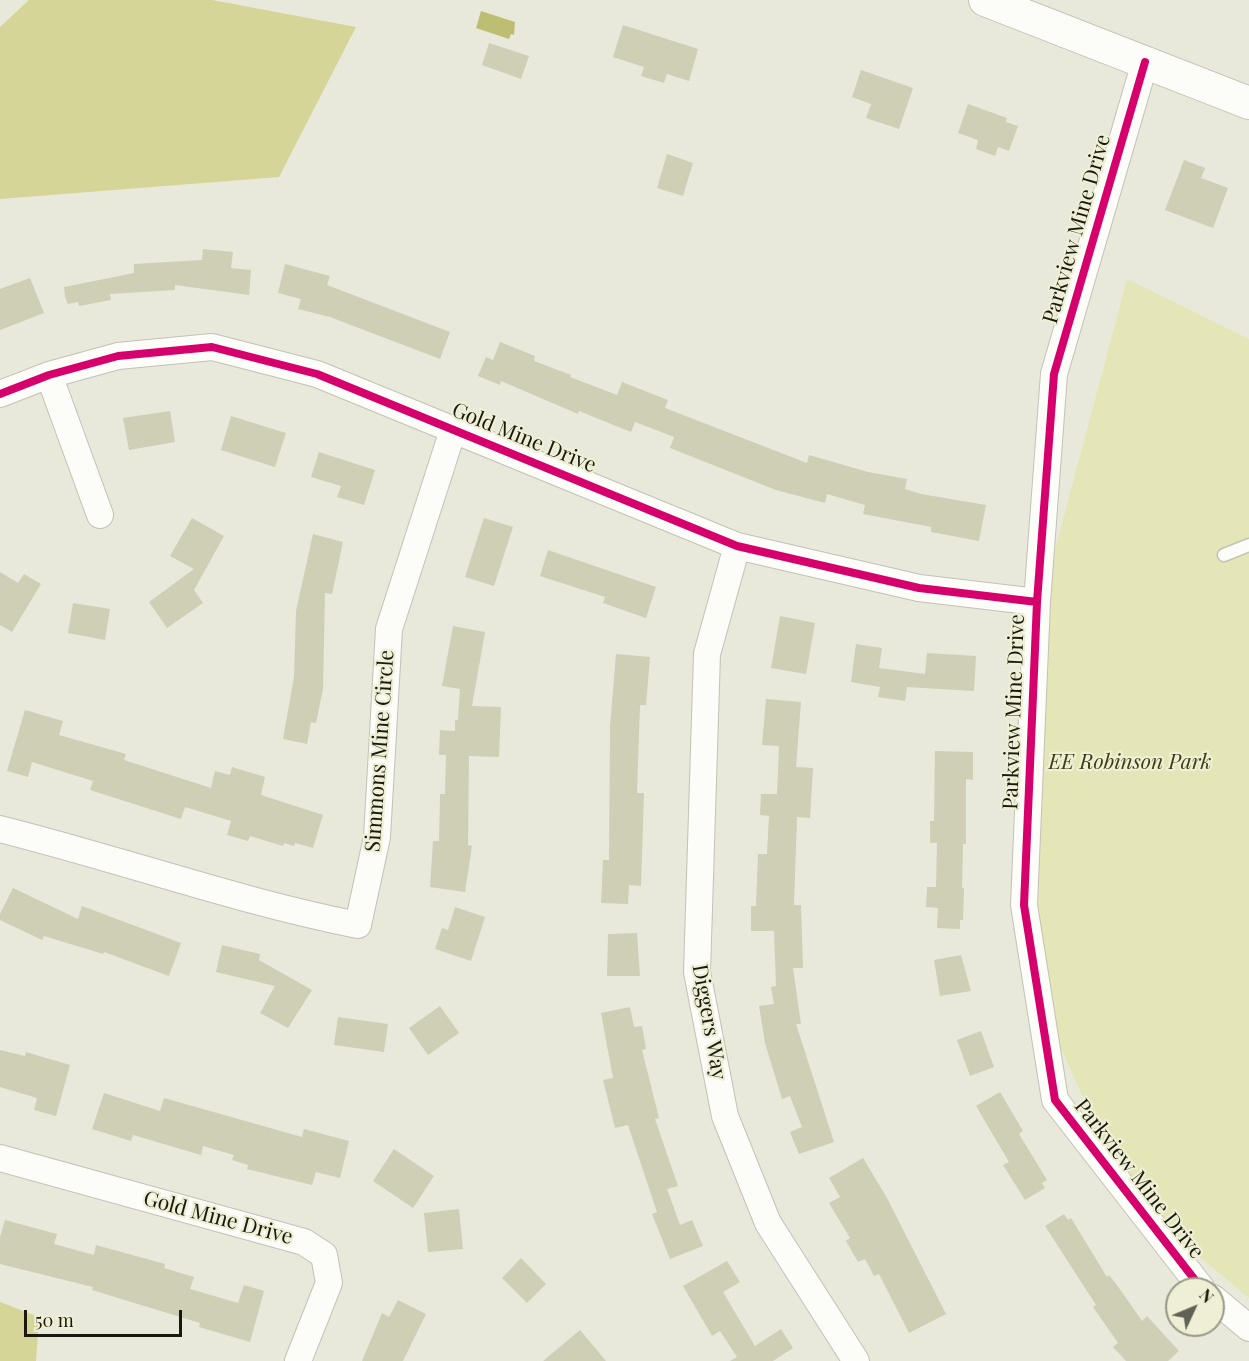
<!DOCTYPE html>
<html>
<head>
<meta charset="utf-8">
<style>
	body { margin:0 }
	#map { position:relative; width:1249px; height:1361px; overflow:hidden; background:#e8e9da; font-family:"Playfair Display",serif }
	canvas { display:block }
	.north { position:absolute; left:1165px; top:1277px; width:60px; height:60px; box-sizing:border-box; background:#eeefd4; border:2px solid #999986; border-radius:50%; rotate:46deg; font-size:16px; font-weight:700; line-height:24px; text-align:center; color:#191910 }
	.north::after { content:''; display:block; margin:auto; width:21px; height:27px; background:#616257; clip-path:polygon(50% 0,100% 100%,50% 72%,0 100%) }
	.scale { position:absolute; left:24px; top:1310px; width:158px; height:27px; box-sizing:border-box; border:3px solid #191910; border-top:0; padding-left:8px; font-size:18px; line-height:21px; white-space:nowrap; color:#191910; -webkit-text-stroke:4px #eeefd4; paint-order:stroke }
</style>
</head>
<body>
<div id="map">
<canvas width="1249" height="1361"></canvas>
<div class="north">N</div>
<div class="scale">50 m</div>
</div>
<script>
const context = document.querySelector('canvas').getContext('2d');
context.lineJoin = 'round';
function paint(path, color) { context.fillStyle = color; context.fill(path, 'evenodd'); }
function strokePath(path, color, width, dash) { context.strokeStyle = color; context.lineWidth = width; context.lineCap = dash ? 'butt' : 'round'; context.setLineDash(dash || []); context.stroke(path); }
function label(font, color, halo, rows, align = 'center') {
  context.font = font + ' "Playfair Display",serif'; context.lineWidth = 4.5; context.setLineDash([]); context.textBaseline = 'middle'; context.strokeStyle = halo; context.fillStyle = color; for (const [text, x, y, turn = 0] of rows) {
    context.save(); context.translate(x, y); context.rotate((+turn || 0) * Math.PI / 180); context.textAlign = isNaN(turn) ? turn : align; if (halo) context.strokeText(text, 0, 0); context.fillText(text, 0, 0); context.restore();
  }
}
paint(new Path2D(`
	M1127 279 1249 339V1298L1129 1199 1044 1011 1010 756 1052 561Z`), '#e5e6b8');
paint(new Path2D(`
	M29 0H212L356 27 279 177 0 199V27Z
	M0 1302 39 1317 36 1361H0Z`), '#d4d597');
paint(new Path2D(`
	M481 11 515 22 514 35 511 34 509 39 476 28Z`), '#bdbe72');
paint(new Path2D(`
	M623 25 698 49 689 81 667 74 664 83 641 76 644 67 613 57Z
	M489 43 529 56 521 79 482 65Z
	M861 70 913 88 899 129 866 118 871 104 852 97Z
	M968 104 1007 118 1006 122 1018 126 1009 151 998 147 995 156 976 149 978 140 958 133Z
	M667 154 693 163 683 196 657 188Z
	M1184 160 1205 168 1201 178 1228 188 1213 228 1165 210Z
	M203 249 233 252 231 268 251 270 249 295 175 285V290L110 294 111 300 79 306 78 302 68 304 65 297 64 287 134 273V264L202 260Z
	M285 264 330 276 327 285 450 332 440 359 330 317 298 309 301 299 278 293Z
	M30 278 44 313 0 330V289Z
	M500 342 535 356 534 361 571 375 570 377 617 395 622 382 668 400 665 408 807 463 809 455 868 472 907 479 905 489 921 494 986 505 979 541 931 532V527L863 514 865 505 827 494 825 503 776 490 670 448 674 437 635 422 631 432 579 411 578 414 501 381 500 385 478 376 486 357 493 360Z
	M170 411 175 442 129 450 123 418Z
	M231 416 286 433 275 467 221 450Z
	M319 452 375 470 364 505 337 497 341 486 311 477Z
	M192 518 224 536 194 590 203 603 167 628 149 602 194 569 170 556Z
	M484 518 513 527 494 586 465 577Z
	M313 534 343 542 332 594 325 593 323 689 316 723 311 722 307 744 283 739 294 677 296 611Z
	M548 550 656 587 646 618 603 603 605 597 540 576Z
	M0 572 18 583 24 574 41 584 12 632 0 625Z
	M73 603 110 609 105 640 68 633Z
	M780 616 815 623 806 674 771 668Z
	M453 626 485 632 472 706 501 707 499 757 469 756 468 845 472 846 465 892 430 887 433 841H439L440 794H445L446 755H439L440 730 455 731V720H458L460 689 442 686Z
	M856 644 882 648 879 668 925 674 927 653 976 656 974 691 907 687 905 701 878 697 880 687 851 682Z
	M616 654 650 657 646 705H640L637 793H644L641 886 629 885 628 904 601 903 603 860H609L610 727Z
	M766 699 801 702 796 767 813 768 810 818 797 817 794 905H801L803 968H793L801 1024H796L834 1142 799 1154 790 1132 802 1127 790 1096 782 1099 765 1043 759 1006 774 1004 771 987 776 986 774 931H751V906H756L758 854H767L769 816 760 815 761 794H777L779 746 762 745Z
	M25 710 63 721 59 735 126 754 124 760 211 788 215 771 230 775 232 767 265 777 261 795 323 815 313 848 295 843 294 846 284 843 283 846 250 836 248 841 227 835 231 821 185 807 181 819 90 790 93 781 32 762 28 777 7 771Z
	M935 751 973 752V780L966 779V844H963L962 888H964L963 920H960V929L937 928 938 908 926 907 927 887H936L937 843H930V821H934Z
	M13 888 78 919 82 906 181 943 169 976 104 952 103 954 44 936 42 940 0 920V914Z
	M455 907 485 917 471 961 435 949 442 928 448 930Z
	M637 933 640 976H607L608 934Z
	M222 945 260 954 259 960 312 990 288 1028 260 1013 275 986 216 972Z
	M961 955 971 991 940 996 934 960Z
	M440 1006 459 1033 428 1055 409 1028Z
	M630 1007 634 1027 642 1026 646 1049 642 1050 659 1118 655 1119 678 1186 667 1189 680 1225 692 1220 703 1246 670 1259 652 1214 657 1212 628 1125 615 1128 603 1080 613 1078 601 1013Z
	M338 1017 388 1024 384 1052 334 1045Z
	M981 1031 994 1067 970 1076 957 1040Z
	M0 1050 25 1056 26 1052 70 1065 56 1116 34 1110 37 1098 0 1087Z
	M1000 1092 1023 1131 1019 1134 1047 1180 1042 1183 1045 1188 1025 1200 1003 1165 1009 1162 976 1106Z
	M104 1093 160 1111 164 1098 302 1137 304 1129 349 1141 340 1178 316 1172 312 1185 247 1169 248 1165 232 1160 234 1155 203 1146 201 1155 133 1135 131 1141 92 1129Z
	M394 1149 434 1176 413 1208 373 1181Z
	M863 1158 887 1198 946 1314 909 1333 879 1274 874 1276 865 1259 858 1262 846 1241 850 1238 829 1203 840 1197 829 1178Z
	M459 1209 463 1249 428 1252 424 1213Z
	M1064 1214 1068 1220 1071 1218 1107 1277 1109 1275 1117 1285 1142 1321 1147 1316 1179 1351 1168 1361H1126L1113 1347 1118 1343 1093 1307 1096 1305 1045 1226Z
	M5 1220 57 1234 54 1244 94 1255 96 1245 165 1264 164 1268 194 1277 190 1289 238 1303 244 1285 264 1291 250 1342 199 1327 200 1323 92 1290 93 1287 0 1264V1237Z
	M521 1258 546 1284 527 1303 502 1278Z
	M727 1261 740 1282 723 1292 755 1346 781 1329 793 1348 773 1361H730L737 1357 720 1331 712 1336 683 1286Z
	M398 1300 426 1314 403 1361H362L382 1313 389 1317Z
	M580 1330 606 1361H543Z`), '#cecfb5');
const service = new Path2D(`
	M1224 555 1249 545`);
const minor = new Path2D(`
	M1145 62 1054 374 1037 602 1024 905 1055 1100 1202 1289
	M49 375 100 515
	M0 394 49 375 118 356 212 347 317 374 737 546 919 588 1037 602
	M737 546 707 654 697 972 725 1116 768 1223 856 1361
	M0 829C120 859 237 901 358 925L377 837 389 629 453 430
	M0 1158 304 1242 324 1255 329 1283 298 1361
	M1213 1298 1249 1328`);
const tertiary = new Path2D(`
	M985 0 1249 103`);
strokePath(service, '#c2c2b6', 15);
strokePath(minor, '#c2c2b6', 28);
strokePath(tertiary, '#c2c2b6', 34);
strokePath(service, '#fcfcf9', 12);
strokePath(minor, '#fcfcf9', 26);
strokePath(tertiary, '#fcfcf9', 32);
strokePath(new Path2D(`
	M1145 62 1054 374 1037 602 1024 905 1055 1100 1202 1289
	M0 394 49 375 118 356 212 347 317 374 737 546 919 588 1037 602`), '#d6006c', 8);
label('21px', '#191910', '#eeefd4', [
	["Parkview Mine Drive",1077,229,-74],
	["Gold Mine Drive",524,438,22],
	["Parkview Mine Drive",1014,712,-88],
	["Simmons Mine Circle",380,751,-86],
	["Diggers Way",709,1022,80],
	["Parkview Mine Drive",1139,1179,52],
	["Gold Mine Drive",218,1218,15]
]);
label('italic 21px', '#3f3f15', '#eeefd4', [
	["EE Robinson Park",1130,762]
]);
</script>
</body>
</html>
